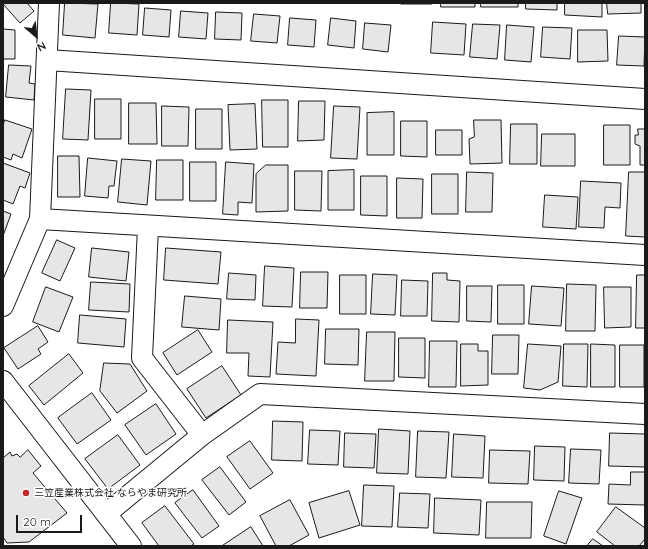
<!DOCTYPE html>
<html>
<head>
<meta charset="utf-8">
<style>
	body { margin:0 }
	#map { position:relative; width:648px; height:549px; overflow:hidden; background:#fff; font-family:Quicksand,sans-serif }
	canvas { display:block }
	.frame { position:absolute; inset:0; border:4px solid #1a1a1a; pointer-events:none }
	.north { position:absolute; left:16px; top:16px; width:40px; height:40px; -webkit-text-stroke:3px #fff; paint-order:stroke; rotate:152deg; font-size:11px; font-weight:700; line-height:16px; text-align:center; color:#1a1a1a }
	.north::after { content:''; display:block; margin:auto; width:14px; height:18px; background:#1a1a1a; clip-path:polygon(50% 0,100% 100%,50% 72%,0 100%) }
	.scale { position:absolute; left:16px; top:515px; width:66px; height:18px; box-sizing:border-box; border:2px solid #1a1a1a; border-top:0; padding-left:5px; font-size:12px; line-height:14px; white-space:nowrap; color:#1a1a1a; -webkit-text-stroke:3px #fff; paint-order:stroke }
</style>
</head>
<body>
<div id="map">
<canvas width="648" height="549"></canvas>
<div class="frame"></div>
<div class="north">N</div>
<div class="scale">20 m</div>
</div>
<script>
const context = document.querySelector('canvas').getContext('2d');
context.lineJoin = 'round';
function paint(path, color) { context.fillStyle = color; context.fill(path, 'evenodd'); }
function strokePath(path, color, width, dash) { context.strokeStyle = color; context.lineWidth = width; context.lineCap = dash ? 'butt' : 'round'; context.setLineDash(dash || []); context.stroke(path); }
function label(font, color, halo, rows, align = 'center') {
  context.font = font + ' Quicksand,"Noto Sans JP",sans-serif'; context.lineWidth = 3; context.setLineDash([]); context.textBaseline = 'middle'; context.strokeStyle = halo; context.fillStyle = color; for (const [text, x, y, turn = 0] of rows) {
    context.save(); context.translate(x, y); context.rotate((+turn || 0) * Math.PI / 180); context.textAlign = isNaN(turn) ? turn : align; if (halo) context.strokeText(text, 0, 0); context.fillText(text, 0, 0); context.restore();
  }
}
const building = new Path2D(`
	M27 3 34 11 20 23 3 4Z
	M65 3 98 4 95 38 63 35Z
	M111 3 139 4 137 35 109 33Z
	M401 3H432V4H401Z
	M441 3H475V7H441Z
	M481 3H518V7H481Z
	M526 3H557V10L526 9Z
	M565 3H602V17L565 15Z
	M607 3H641V13L608 14Z
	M145 8 171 10 169 37 143 35Z
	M181 11 208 13 206 39 179 37Z
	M216 12 242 13 241 40 215 39Z
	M254 14 280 16 277 43 251 41Z
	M290 18 316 20 314 47 288 45Z
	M331 18 356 21 354 48 328 45Z
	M433 22 466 24 464 55 431 53Z
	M365 23 391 25 388 52 363 49Z
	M473 24 500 25 497 59 470 57Z
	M507 25 534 27 531 62 505 60Z
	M543 27 572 28 570 59 541 57Z
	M3 29 15 30V59H3Z
	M578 30H607L608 61 578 62Z
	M619 36 645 37 644 66 617 65Z
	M9 65 31 66 29 83 35 84 34 100 6 97Z
	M66 89 91 90 88 140 63 139Z
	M95 99H121V139H95Z
	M262 100H288V147H263Z
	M299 101H325L324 140 298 141Z
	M129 103H156L157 144H129Z
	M255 104 257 149 230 150 228 105Z
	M162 106 189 107 188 146H162Z
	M334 106 360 107 357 159 331 158Z
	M196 109H222V149H196Z
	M394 112V155H367V113Z
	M5 120 32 129 22 158 13 154 11 160 3 157V126Z
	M474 120H501L502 163 470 164 469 139 474 137Z
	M401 121H427V157L401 156Z
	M511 124H537V164H510Z
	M604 125H630V165H604Z
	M638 129H645V165H640V146L635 144V135H638Z
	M436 130H462V155H436Z
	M542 134H575V166H541Z
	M58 156H79L80 197H58Z
	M88 158 117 161 114 186H109L108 198 85 196Z
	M122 159 151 161 147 205 118 202Z
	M157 160H183V200H156Z
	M190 162H216V201H190Z
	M226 162 254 164 252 203 238 202V215L223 214Z
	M3 163 30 173 25 188 20 186 13 204 3 200Z
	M266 165H288V211L256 212V174Z
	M354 170V210H328V171Z
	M295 171H322L321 211 295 210Z
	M467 172 493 173 492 212H466Z
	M629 172H645V237L626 236Z
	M432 174H458V214H432Z
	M361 176H387V216L361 215Z
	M397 178 423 179 422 218H397Z
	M581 181 621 183 620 208 605 207 604 228 579 227Z
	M545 195 578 197 576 229 543 227Z
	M3 211 11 214 3 236Z
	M57 240 75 248 60 281 42 273Z
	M92 248 129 252 126 281 89 277Z
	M166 248 221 252 218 284 164 280Z
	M265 266 294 268 292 307 263 306Z
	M301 272H328L327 308H300Z
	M229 273 256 275 255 300 227 299Z
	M433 273H447V280L460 281 459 322 432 321Z
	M373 274 397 275 395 315 371 314Z
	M340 275H366V314H340Z
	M637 275H645V328H636Z
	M402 280 428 281 427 316H401Z
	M91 282 130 284 129 312 89 310Z
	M567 284 596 285 595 331H566Z
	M498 285H524V324H498Z
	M467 286H492L491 322 467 321Z
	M532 286 564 288 561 326 529 324Z
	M46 287 73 297 59 332 33 322Z
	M604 287H631V327L605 328Z
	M185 296 221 299 219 330 182 327Z
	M80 315 126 319 124 347 78 343Z
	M296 319 319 320 316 376 276 374 278 342 295 343Z
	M228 320 273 322 270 377 248 376 249 353H227Z
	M38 326 48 342 38 349 41 354 18 369 4 348Z
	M326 329H359L358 365 325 364Z
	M198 330 212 352 177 375 163 353Z
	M367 332H395L394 381H365Z
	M493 335H519L518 374H492Z
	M399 338H425V378L399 377Z
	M430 341H457L456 387H429Z
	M461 344H478V351H488V385L461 386Z
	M528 344 561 346 558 382 540 390 524 388Z
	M564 344H588L587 387 563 386Z
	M591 344 615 345V387H591Z
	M620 345H644V387H620Z
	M69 354 83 373 44 405 29 386Z
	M104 363 130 364 147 391 117 413 100 391Z
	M222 366 241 395 206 418 187 389Z
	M92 393 111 420 77 444 58 418Z
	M156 404 176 434 146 455 125 425Z
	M273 421 303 422 302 461 272 460Z
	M379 429 410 431 408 474 377 473Z
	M310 430 340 431 338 465 308 464Z
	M418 431 449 432 446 478 416 477Z
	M345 433 376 434 374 468 344 467Z
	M610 433 645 434V467L609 466Z
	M454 434 485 436 483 478 452 477Z
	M118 435 140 465 108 489 85 459Z
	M250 441 273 473 250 489 227 457Z
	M535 446 565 447 564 481 534 480Z
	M571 449 601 450 599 484 569 483Z
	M28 450 41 466 33 473 67 513 29 542 7 543 3 537V458L10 452 12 456 17 454 20 457Z
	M490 450 530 451 528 484 489 483Z
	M220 467 246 502 229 515 202 480Z
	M631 472H645V505L608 504 609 484 630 485Z
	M364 485 394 486 392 527 362 526Z
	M193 490 219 526 202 538 175 503Z
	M349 491 360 525 319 538 309 503Z
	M559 491 582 498 566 544 544 536Z
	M400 493 430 494 428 528 398 527Z
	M435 498 481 500 479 535 434 533Z
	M290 500 309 535 289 546H276L260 516Z
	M487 502H532L531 538H486Z
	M165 506 194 544 191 546H159L142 523Z
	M616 507 645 528V539L639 546H615L597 532Z
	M251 527 263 546H222Z
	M593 539 603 546H587Z`);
paint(building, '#e6e6e6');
strokePath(building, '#1a1a1a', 1);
const minor = new Path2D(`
	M47 60 645 99
	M40 219 645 255
	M148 227 142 358 202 435
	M3 306 40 219 49 3
	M3 381 131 546
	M106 514 202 435 260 394 645 414`);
strokePath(minor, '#1a1a1a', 22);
strokePath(minor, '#fff', 20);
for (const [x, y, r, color] of [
	[26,493,4,"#c62828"]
]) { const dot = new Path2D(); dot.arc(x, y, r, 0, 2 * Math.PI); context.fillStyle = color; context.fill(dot); strokePath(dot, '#fff', 1.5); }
label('10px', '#1a1a1a', '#fff', [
	["三笠産業株式会社 ならやま研究所",34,493]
], 'left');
</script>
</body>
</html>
